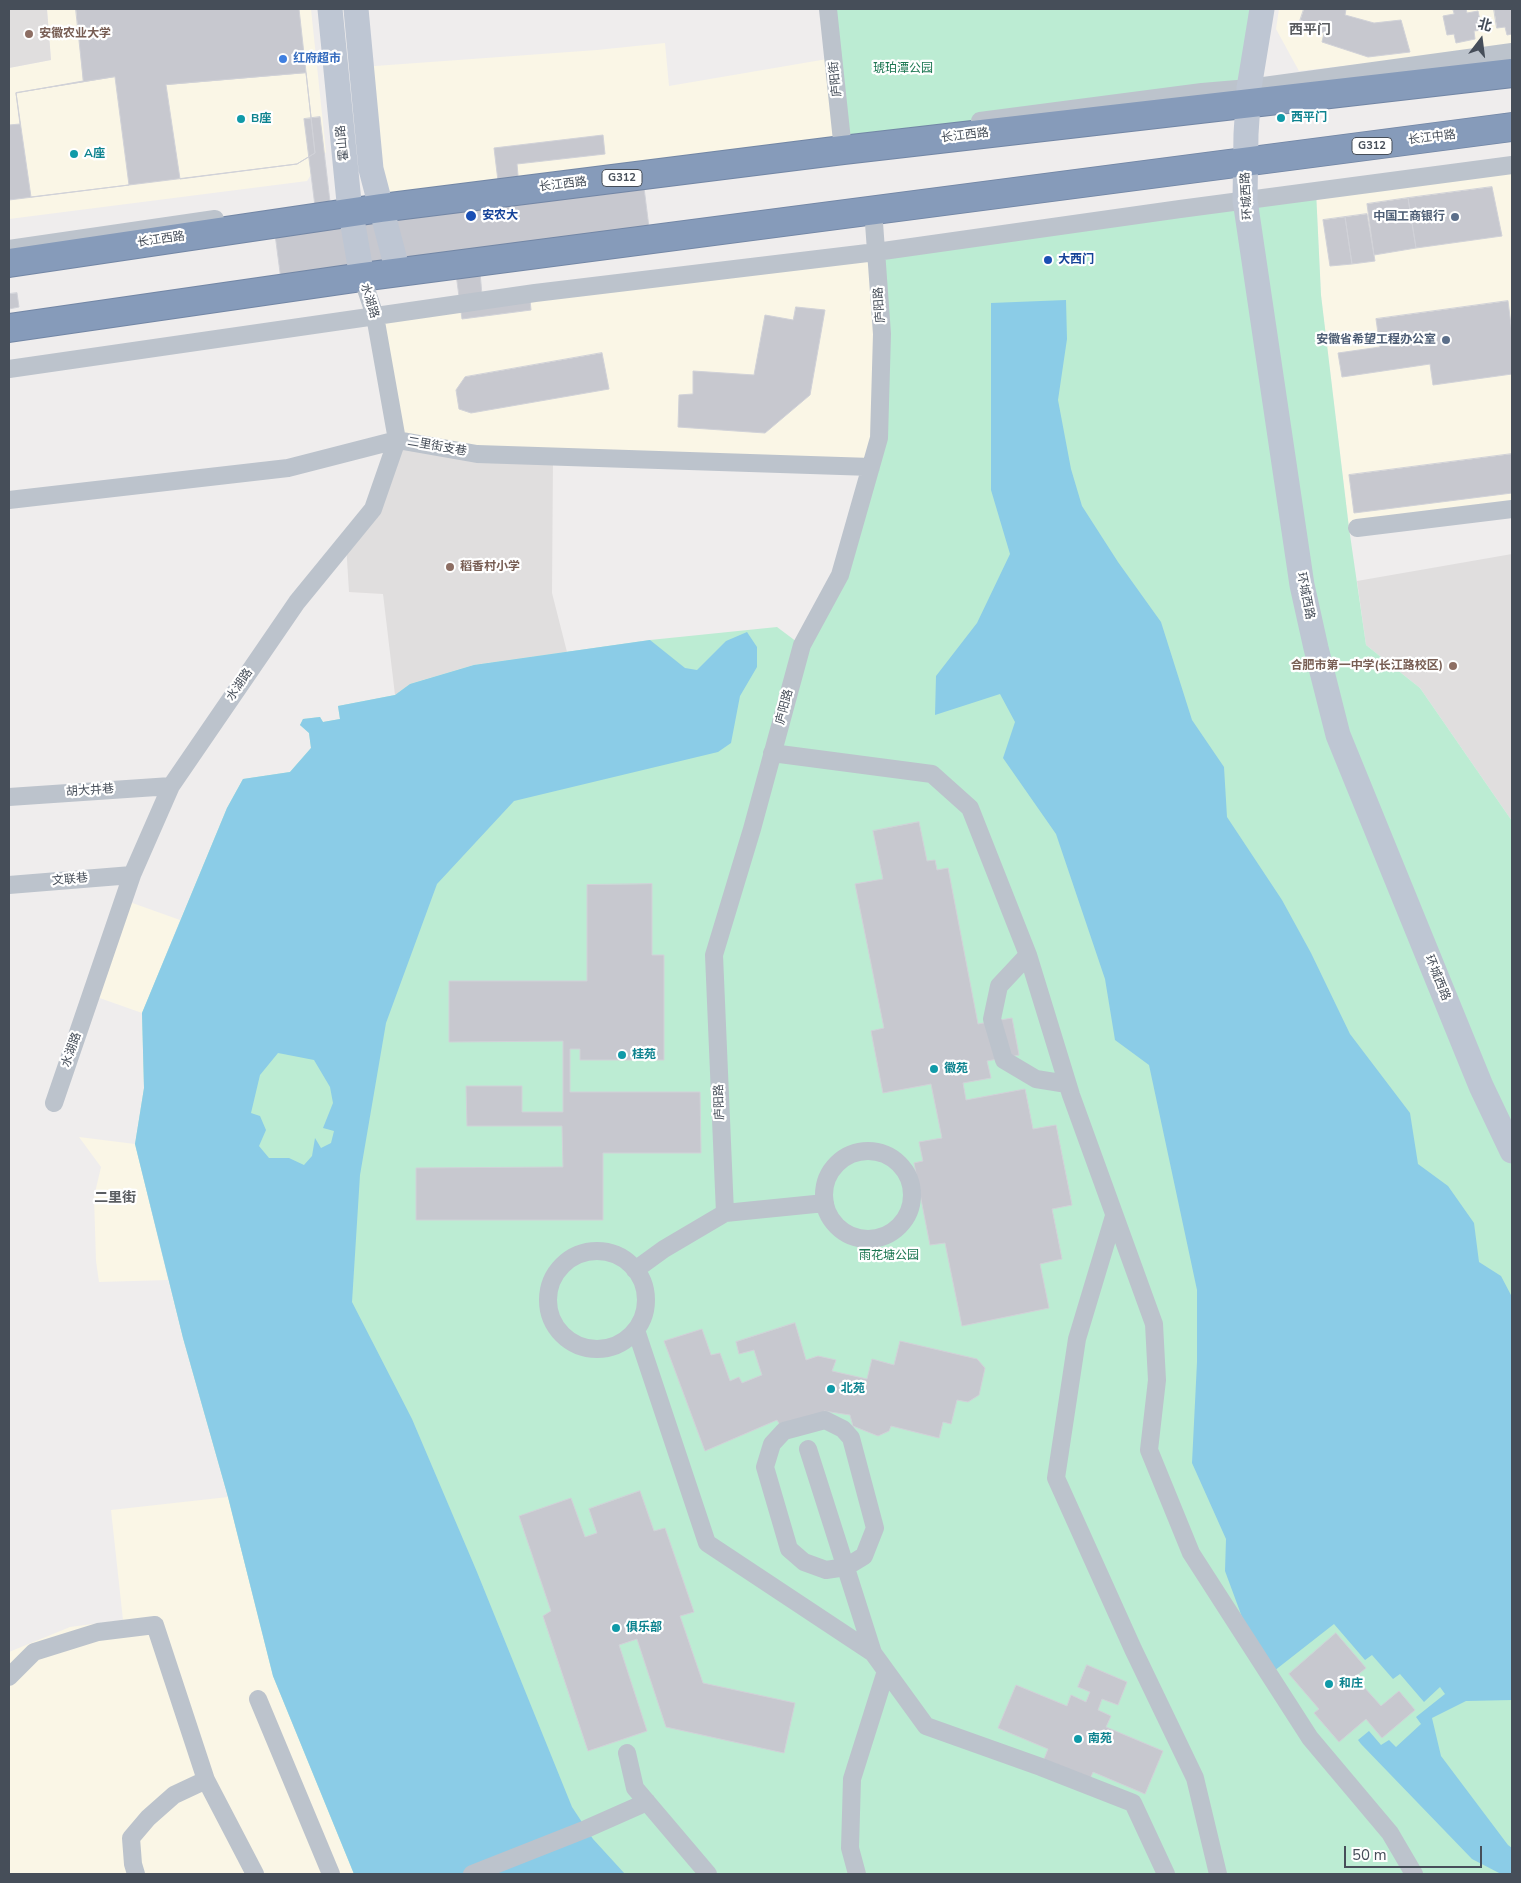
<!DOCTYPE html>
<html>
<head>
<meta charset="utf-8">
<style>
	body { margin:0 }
	#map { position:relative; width:1521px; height:1883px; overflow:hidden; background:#efeded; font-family:"Nunito Sans","Noto Sans SC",sans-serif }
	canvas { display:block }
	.frame { position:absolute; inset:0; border:10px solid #464e59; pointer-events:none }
	.north { position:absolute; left:1456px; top:15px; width:50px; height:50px; -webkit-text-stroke:4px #fff; paint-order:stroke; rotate:15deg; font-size:14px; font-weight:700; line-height:20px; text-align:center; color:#464e59 }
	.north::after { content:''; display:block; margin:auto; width:18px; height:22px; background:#464e59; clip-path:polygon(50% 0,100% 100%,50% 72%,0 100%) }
	.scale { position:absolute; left:1344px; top:1846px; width:138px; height:22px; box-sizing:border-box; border:2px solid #464e59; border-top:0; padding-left:6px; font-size:15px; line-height:18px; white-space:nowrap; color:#464e59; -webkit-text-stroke:4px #fff; paint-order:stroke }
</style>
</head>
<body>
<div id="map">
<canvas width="1521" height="1883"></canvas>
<div class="frame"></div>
<div class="north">北</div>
<div class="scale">50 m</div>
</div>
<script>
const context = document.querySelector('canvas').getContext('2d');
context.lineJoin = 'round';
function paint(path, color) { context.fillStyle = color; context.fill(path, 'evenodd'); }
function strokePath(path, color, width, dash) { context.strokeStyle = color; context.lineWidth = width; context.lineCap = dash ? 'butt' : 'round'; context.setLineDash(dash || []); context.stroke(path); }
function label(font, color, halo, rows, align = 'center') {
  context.font = font + ' "Nunito Sans","Noto Sans SC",sans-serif'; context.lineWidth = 4.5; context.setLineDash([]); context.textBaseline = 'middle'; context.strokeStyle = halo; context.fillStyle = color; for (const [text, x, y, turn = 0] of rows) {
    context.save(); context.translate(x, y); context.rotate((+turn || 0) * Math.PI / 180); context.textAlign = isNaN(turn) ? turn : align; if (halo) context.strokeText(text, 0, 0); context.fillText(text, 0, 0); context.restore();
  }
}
paint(new Path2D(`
	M47 9H311L326 152 307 181 9 219V68L51 60Z
	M1279 9H1512V47L1299 71 1276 29Z
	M665 43 669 86 833 58 842 139 378 198 361 67 597 50Z
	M1512 165V509L1349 528 1321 295 1316 191Z
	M876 252 871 467 477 454 397 440 375 316Z
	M124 900 180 920 142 1013 91 995Z
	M79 1137 135 1144 168 1280 99 1282 96 1261 94 1197 101 1167Z
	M228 1497 273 1676 354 1874H9V1652L70 1627 123 1620 111 1510Z`), '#faf6e6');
paint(new Path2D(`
	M9 9H47L51 60 9 68Z
	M397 440 553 457 552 593 567 652 474 665 410 684 395 695 383 594 349 592 346 543 373 509Z
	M1512 554V821L1420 688 1366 645 1357 581Z`), '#e0dede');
paint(new Path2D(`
	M828 9H1262L1249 88 842 139Z
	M1316 191 1321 295 1349 528 1366 645 1420 688 1512 821V1874H354L273 1676 228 1497 183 1338 135 1144 144 1088 142 1013 227 808 243 779 290 772 311 748 309 733 300 725 303 719 320 717 323 722 340 719 338 706 395 695 410 684 474 665 650 640 777 627 801 645 840 575 879 438 876 252Z`), '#bcecd3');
paint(new Path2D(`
	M1066 300 1067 339 1058 400 1071 469 1082 506 1118 562 1161 622 1192 720 1224 767 1227 817 1282 900 1311 953 1350 1034 1410 1113 1418 1164 1448 1186 1474 1223 1479 1262 1501 1276 1512 1297V1700L1466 1701 1432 1718 1441 1756 1508 1845 1512 1848V1874H1501L1472 1859 1361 1744 1358 1740 1369 1731 1381 1745 1389 1740 1396 1747 1421 1724 1416 1717 1445 1694 1440 1687 1424 1702 1400 1674 1393 1679 1372 1655 1365 1660 1334 1624 1274 1671 1249 1636 1225 1571 1226 1539 1192 1463 1197 1362V1290L1149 1065 1115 1040 1105 979 1056 834 1003 758 1015 722 1000 694 935 715 936 676 977 623 1010 554 991 490V303Z
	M747 632 757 647V667L740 696 731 743 718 752 514 801 437 884 386 1023 360 1175 352 1302 412 1419 477 1572 572 1807 593 1839 625 1874H354L273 1676 228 1497 183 1338 135 1144 144 1088 142 1013 227 808 243 779 290 772 311 748 309 733 300 725 303 719 320 717 323 722 340 719 338 706 395 695 410 684 474 665 650 640 685 668 697 670 726 641ZM278 1053 314 1060 330 1087 333 1103 323 1128 334 1131 331 1143 321 1148 315 1138 312 1156 304 1165 289 1158H269L259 1146 266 1130 260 1116 251 1113 260 1075Z`), '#8bcce7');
const building = new Path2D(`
	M76 9H299L315 153 297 164 9 200V125L20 124 16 93 83 81Z
	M1304 9H1346L1345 15 1374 23 1401 20 1410 52 1368 57 1322 42 1324 33 1298 27Z
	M1453 9H1466L1467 13 1478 11 1482 30 1474 31 1475 39 1456 43 1454 34 1447 35 1443 16 1454 14Z
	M1494 9H1512V34L1507 35 1505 27 1497 28Z
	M306 73 315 153 297 164 180 179 166 85Z
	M115 77 129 185 31 197 16 93Z
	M320 117 331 210 499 189 494 148 603 135 605 154 517 164 519 187 642 172 652 251 480 272 482 295 529 289 531 310 462 319 456 274 283 295 273 219 316 214 304 119Z
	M1492 187 1502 236 1416 248 1408 198Z
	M1408 198 1416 248 1374 255 1367 204Z
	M1367 214 1375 261 1352 264 1345 217Z
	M1345 217 1352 264 1330 266 1323 220Z
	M17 293 19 307 9 309V294Z
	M1508 301 1512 333V374L1433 385 1430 364 1342 377 1338 353 1380 347 1376 319Z
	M796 307 825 310 810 395 765 433 678 427 679 395 693 394V371L754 375 765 315 793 320Z
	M602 353 609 389 471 413 459 409 456 390 465 377Z
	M1512 454V493L1354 513 1349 475Z
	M919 822 927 861 935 860 937 870 948 868 978 1024 1012 1018 1019 1055 987 1061 991 1078 963 1083 966 1100 1025 1089 1033 1129 1056 1125 1072 1205 1052 1209 1062 1259 1040 1264 1049 1308 962 1326 945 1243 930 1245 914 1163 923 1161 919 1142 942 1138 931 1084 883 1093 871 1031 884 1028 855 884 883 879 873 831Z
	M652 884V955H664V1060H580V1049H570V1092H700L701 1153H603V1220H416V1168L563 1167 562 1126H467L466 1086H522V1112H563V1041L449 1042V981H587V885Z
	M795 1323 806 1360 818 1356 836 1360 832 1371 867 1379 872 1359 894 1365 900 1341 977 1359 985 1368 979 1395 968 1402 957 1400 951 1424 943 1422 939 1438 891 1426 889 1431 878 1436 853 1426 850 1415 824 1411 825 1420 784 1431 777 1420 705 1451 664 1341 702 1329 711 1355 720 1353 730 1381 739 1377 742 1383 762 1375 754 1350 739 1354 736 1342Z
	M640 1491 654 1531 665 1528 694 1612 680 1616 703 1683 795 1703 784 1753 666 1727 637 1639 619 1645 647 1731 588 1751 543 1616 551 1611 519 1516 571 1498 585 1537 597 1533 589 1509Z
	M1336 1633 1366 1668 1355 1677 1381 1706 1399 1691 1415 1710 1382 1738 1366 1719 1339 1742 1314 1713 1319 1709 1289 1674Z
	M1087 1665 1127 1682 1118 1705 1102 1699 1098 1710 1111 1716 1106 1727 1163 1751 1145 1794 1093 1772 1087 1786 1041 1767 1048 1749 998 1728 1016 1685 1067 1706 1071 1695 1086 1702 1090 1692 1078 1687Z`);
paint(building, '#c7c8cf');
strokePath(building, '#d1d2d8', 1);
const highway = new Path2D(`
	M9 263 381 208 843 150 1512 73
	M9 328 362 277 1512 127`);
strokePath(highway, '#7286a5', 30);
strokePath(new Path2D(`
	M828 9 843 150
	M980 121 1202 92 1249 88 1512 52
	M9 249 215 219
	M9 369 535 293 876 252 1180 209 1512 165
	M9 500 288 468 397 440 477 454 871 467
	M1357 528 1512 509
	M772 753 932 774 970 808 1028 955 1071 1095 1154 1324 1157 1380 1149 1450 1191 1553 1310 1738 1390 1833 1414 1874
	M9 797 171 786
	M9 885 132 875
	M1028 955 999 986 992 1019 1004 1060 1036 1079 1067 1084
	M54 1103 132 875 171 786 297 602 373 509 397 440 375 316 362 277
	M824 1195a44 44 0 1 1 88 0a44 44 0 1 1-88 0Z
	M725 1213 714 955 752 829 802 645 840 575 879 438 882 334 873 209
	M1114 1216 1077 1339 1056 1478 1133 1649 1195 1778 1218 1874
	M548 1300a49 49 0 1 1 98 0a49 49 0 1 1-98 0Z
	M635 1270 664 1249 725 1213 825 1203
	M636 1330 707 1543 873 1653 926 1726 1041 1767 1133 1803 1166 1874
	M825 1420 843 1429 851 1438 875 1528 864 1556 846 1567 826 1570 804 1562 789 1549 765 1467 772 1444 784 1431Z
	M808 1449 873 1653
	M9 1677 34 1652 98 1632 155 1625 206 1780 255 1874
	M258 1699 331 1874
	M627 1753 635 1788 708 1874
	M136 1874 133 1864 131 1838 148 1818 174 1795 206 1780
	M472 1874 586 1829 647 1802
	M857 1874 850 1848 852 1779 886 1671`), '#bcc3cc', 18);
strokePath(new Path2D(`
	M330 9 349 202 362 277
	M356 9 371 169 398 272
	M1262 9 1249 88 1246 134 1245 200 1302 585 1316 648 1338 735 1481 1086 1512 1151`), '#bec6d3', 25);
strokePath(highway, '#869bba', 28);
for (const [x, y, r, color] of [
	[29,34,5,"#8d6e63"],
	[283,59,5,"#3f7fe0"],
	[1281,118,5,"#0f9aa8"],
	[241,119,5,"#0f9aa8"],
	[74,154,5,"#0f9aa8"],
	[471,216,6,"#1a4fb4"],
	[1455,217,5,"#5c6f8a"],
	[1048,260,5,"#1a4fb4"],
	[1446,340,5,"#5c6f8a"],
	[450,567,5,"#8d6e63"],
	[1453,666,5,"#8d6e63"],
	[622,1055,5,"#0f9aa8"],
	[934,1069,5,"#0f9aa8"],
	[831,1389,5,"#0f9aa8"],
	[616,1628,5,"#0f9aa8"],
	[1329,1684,5,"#0f9aa8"],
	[1078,1739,5,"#0f9aa8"]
]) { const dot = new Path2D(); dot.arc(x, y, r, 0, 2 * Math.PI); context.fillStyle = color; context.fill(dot); strokePath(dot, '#fff', 2); }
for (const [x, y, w] of [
	[1372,146,40],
	[622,178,40]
]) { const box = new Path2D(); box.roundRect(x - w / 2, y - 8.5, w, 17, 4); context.fillStyle = '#fff'; context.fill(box); strokePath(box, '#464e59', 1); }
label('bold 11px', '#464e59', null, [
	["G312",1372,146],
	["G312",622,178]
]);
label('bold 12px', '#785e54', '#fff', [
	["安徽农业大学",39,34],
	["稻香村小学",460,567],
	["合肥市第一中学(长江路校区)",1443,666,"right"]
], 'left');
label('bold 12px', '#366cbe', '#fff', [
	["红府超市",293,59]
], 'left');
label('12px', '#1b7651', '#fff', [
	["琥珀潭公园",903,69],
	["雨花塘公园",889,1256]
]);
label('12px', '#464e59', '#fff', [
	["庐阳街",836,79,-96],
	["长江西路",965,136,-7],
	["长江中路",1432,138,-7],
	["霍山路",343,143,-96],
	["长江西路",563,185,-7],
	["环城西路",1247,196,-93],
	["长江西路",161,240,-8],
	["水湖路",369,301,73],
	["庐阳路",880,305,-94],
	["二里街支巷",437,447,10],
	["环城西路",1305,596,79],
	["水湖路",240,685,-56],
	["庐阳路",785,707,-75],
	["胡大井巷",90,791,-4],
	["文联巷",70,880,-5],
	["环城西路",1437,978,68],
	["水湖路",72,1050,-71],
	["庐阳路",720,1102,-92]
]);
label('bold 12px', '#0d838f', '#fff', [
	["西平门",1291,118],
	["B座",251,119],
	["A座",84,154],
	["桂苑",632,1055],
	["徽苑",944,1069],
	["北苑",841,1389],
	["俱乐部",626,1628],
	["和庄",1339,1684],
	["南苑",1088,1739]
], 'left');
label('bold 12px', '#164399', '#fff', [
	["安农大",482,216],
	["大西门",1058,260]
], 'left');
label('bold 12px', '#4e5e75', '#fff', [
	["中国工商银行",1445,217],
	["安徽省希望工程办公室",1436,340]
], 'right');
label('bold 14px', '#5a5d61', '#fff', [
	["西平门",1310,31],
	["二里街",115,1199]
]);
</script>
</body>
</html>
